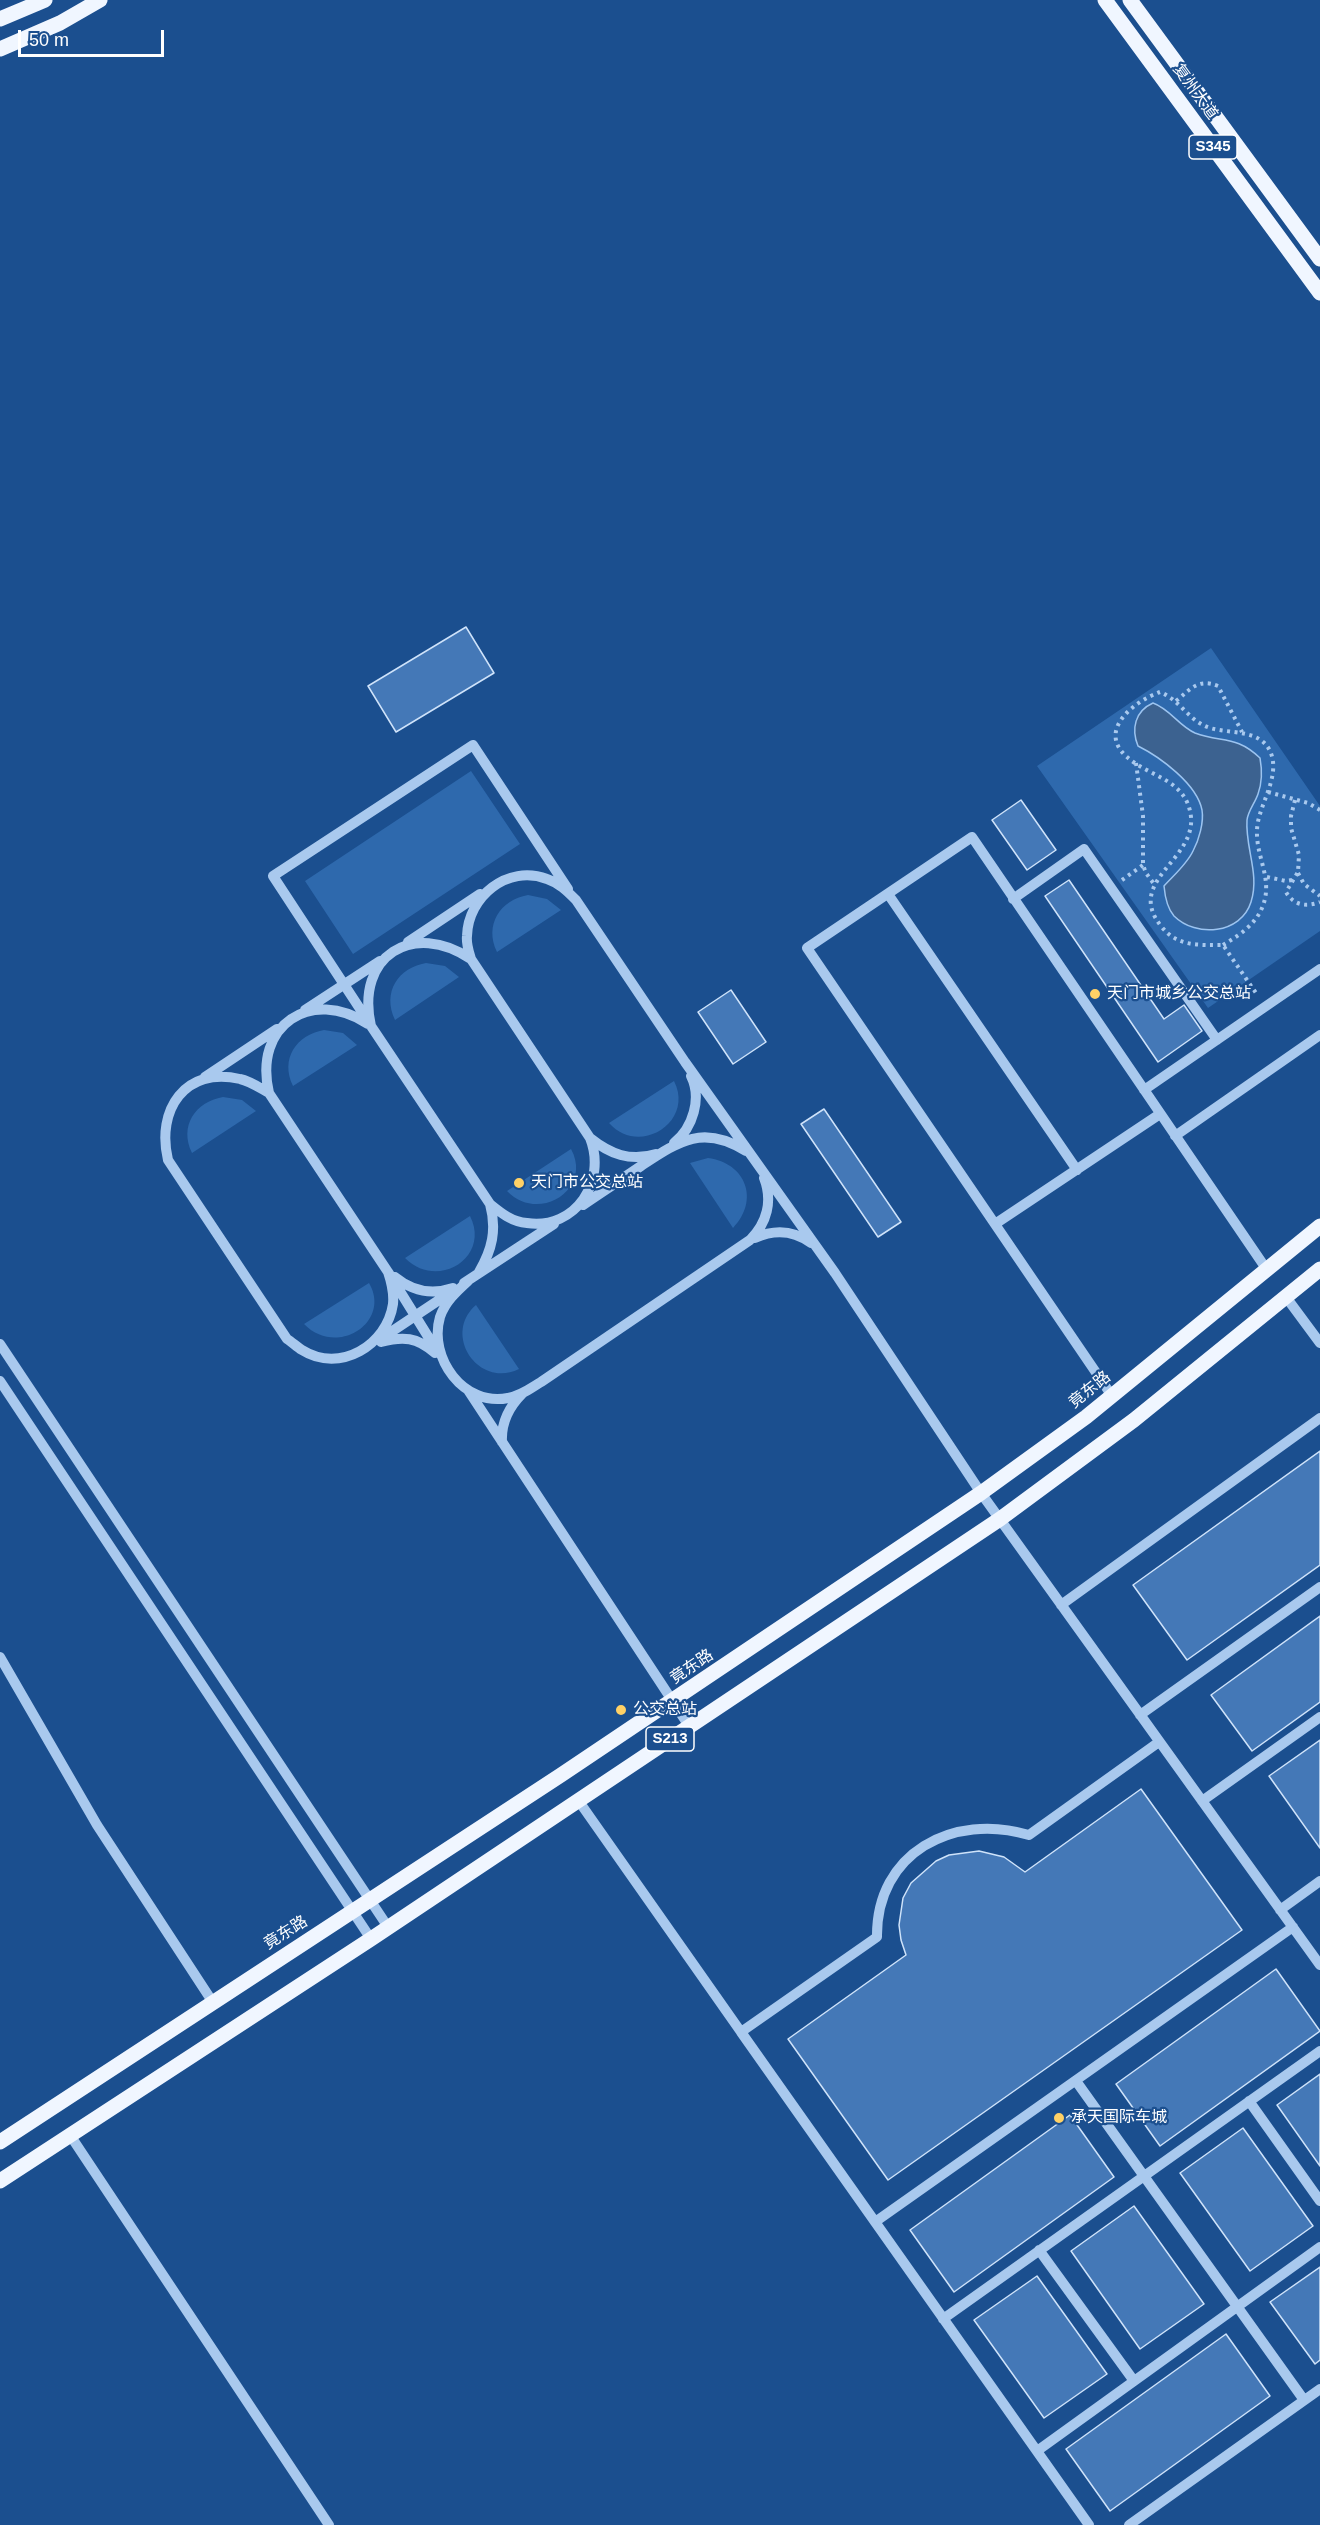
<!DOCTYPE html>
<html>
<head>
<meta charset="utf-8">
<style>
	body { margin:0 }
	#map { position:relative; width:1320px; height:2525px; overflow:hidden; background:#1b4f8f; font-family:Helvetica,sans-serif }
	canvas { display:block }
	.scale { position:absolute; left:18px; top:30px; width:146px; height:27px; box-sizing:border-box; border:3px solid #fff; border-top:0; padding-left:8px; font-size:18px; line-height:21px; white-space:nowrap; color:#fff; -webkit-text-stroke:4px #1b4f8f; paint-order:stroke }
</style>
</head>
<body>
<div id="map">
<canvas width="1320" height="2525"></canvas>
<div class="scale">50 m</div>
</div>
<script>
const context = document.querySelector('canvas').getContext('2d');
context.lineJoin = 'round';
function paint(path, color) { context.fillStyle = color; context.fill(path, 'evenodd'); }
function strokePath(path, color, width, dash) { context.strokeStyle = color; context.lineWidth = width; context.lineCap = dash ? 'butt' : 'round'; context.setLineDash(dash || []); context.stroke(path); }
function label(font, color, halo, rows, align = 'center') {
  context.font = font + ' Helvetica,"Noto Sans SC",sans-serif'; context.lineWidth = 4.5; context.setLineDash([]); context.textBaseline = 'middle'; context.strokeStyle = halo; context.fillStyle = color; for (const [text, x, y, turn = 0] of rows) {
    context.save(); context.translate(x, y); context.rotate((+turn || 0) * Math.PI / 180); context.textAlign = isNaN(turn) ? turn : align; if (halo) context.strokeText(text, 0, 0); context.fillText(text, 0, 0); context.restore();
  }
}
paint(new Path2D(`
	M1211 648 1320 806V931L1208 1008 1037 766Z
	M471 771 520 844 353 954 305 881Z
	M528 895 547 899 561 910 497 952C484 925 500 900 528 895Z
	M426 963 445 966 459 977 395 1020C382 992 398 968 426 963Z
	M324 1030 343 1033 357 1045 293 1086C280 1059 296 1035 324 1030Z
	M674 1081C695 1122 639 1157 609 1123Z
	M223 1097 242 1100 256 1111 192 1153C179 1126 195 1102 223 1097Z
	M571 1149C593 1189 539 1224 507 1191Z
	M708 1158C746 1163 760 1200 733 1228L690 1163Z
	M470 1216C491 1257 438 1291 405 1258Z
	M369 1283C392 1322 337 1358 304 1324Z
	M476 1305 519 1369C478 1389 442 1334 476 1305Z`), '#2e69ad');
const water = new Path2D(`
	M1153 703C1170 709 1179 726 1195 733 1222 743 1236 735 1260 758 1262 769 1262 783 1258 794 1255 803 1248 811 1247 820 1245 848 1260 874 1251 902 1241 934 1196 938 1174 916 1167 908 1165 897 1164 886 1173 876 1187 864 1193 851 1199 840 1204 822 1202 810 1197 784 1160 757 1138 746 1131 729 1135 711 1153 703Z`);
paint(water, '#3c6290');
strokePath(water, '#9cc4f0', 1.5);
const building = new Path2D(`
	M466 627 494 673 396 732 368 686Z
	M1021 800 1056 850 1027 870 992 820Z
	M1069 880 1164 1019 1184 1005 1202 1031 1158 1062 1045 896Z
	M731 990 766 1042 733 1064 698 1012Z
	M824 1109 901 1222 878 1237 801 1124Z
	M1320 1451V1565L1187 1660 1133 1585Z
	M1320 1616V1702L1252 1751 1211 1695Z
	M1320 1740V1848L1269 1776Z
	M1141 1789 1242 1930 888 2180 788 2039 906 1955 901 1940 899 1925 903 1898 911 1883 936 1861 949 1855 979 1851 1004 1857 1025 1872Z
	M1276 1969 1320 2031 1160 2146 1116 2084Z
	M1320 2074V2166L1277 2105Z
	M1070 2115 1114 2177 954 2292 910 2230Z
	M1243 2128 1313 2226 1250 2271 1180 2173Z
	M1134 2206 1204 2304 1140 2349 1071 2251Z
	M1320 2267V2360L1315 2364 1270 2302Z
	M1037 2276 1107 2374 1044 2418 974 2320Z
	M1226 2334 1270 2396 1110 2511 1066 2449Z`);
paint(building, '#4478b7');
strokePath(building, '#cfe3fa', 1.5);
strokePath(new Path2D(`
	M1176 701C1191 689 1198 678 1218 686L1242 732
	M1136 763 1143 816V865L1146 873 1154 884
	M1268 792 1308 803 1320 810
	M1295 800 1291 816V828L1299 855 1298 872 1286 892C1294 906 1307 907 1320 902
	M1298 873 1304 884 1320 896
	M1267 877 1286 881 1292 880
	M1122 880 1143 865
	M1223 945C1238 936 1255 925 1262 908 1274 880 1256 858 1257 831 1257 806 1282 777 1270 751 1258 726 1223 736 1203 725 1187 717 1178 699 1160 692 1135 701 1096 730 1127 757 1149 777 1187 779 1191 817 1195 861 1125 881 1161 926 1177 947 1199 945 1223 945L1258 996`), '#a9c9ee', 4, [3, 4.5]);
strokePath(new Path2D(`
	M888 894 1077 1170
	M1013 899 1084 849 1217 1040
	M408 942 480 894
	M471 959C413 920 355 956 371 1026L490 1204C501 1213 512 1222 527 1223 576 1230 607 1181 590 1138L471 959C469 952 466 944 467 936 468 897 507 864 547 879 559 883 567 891 576 900L685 1062 835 1273 981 1493 1320 1965
	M305 1010 380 961
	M366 1018 273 876 473 745 568 889
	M368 1024C311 987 253 1025 269 1093L388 1272 437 1351
	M205 1077 277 1029
	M1144 1090 1320 969
	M269 1093C260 1088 250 1081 240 1079 185 1066 156 1110 168 1160L287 1339C292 1342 297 1347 302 1350 340 1374 387 1345 393 1304 394 1294 391 1281 388 1272
	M1175 1136 1320 1035
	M590 1138C610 1154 630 1162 656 1154
	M674 1143C693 1128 702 1098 691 1076
	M583 1205C602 1192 622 1179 641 1166 679 1141 703 1124 746 1151
	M995 1224 1160 1114
	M755 1238C775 1229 793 1230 811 1243
	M479 1272C492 1250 497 1230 490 1204
	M395 1277C412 1291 432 1295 453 1288
	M468 1281C457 1291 445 1302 440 1317 428 1358 464 1407 508 1398 521 1396 531 1388 541 1382L750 1240C767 1223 773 1201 764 1178
	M464 1283 554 1224
	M1286 1297 1320 1343
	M379 1340 451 1292
	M381 1342C403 1336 417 1337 435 1353
	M0 1344 388 1927
	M0 1381 371 1939
	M468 1390 689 1726
	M1112 1396 807 948 972 837 1267 1270
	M502 1442C501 1423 509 1407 522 1394
	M1061 1605 1320 1418
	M0 1657 97 1825 212 2001
	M1140 1715 1320 1587
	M578 1800 741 2032
	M1202 1801 1320 1717
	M1280 1910 1320 1881
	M1076 2081 1304 2400
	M1249 2101 1320 2201
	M70 2135 329 2525
	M875 2222 1293 1927
	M1039 2250 1134 2381
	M943 2319 1320 2051
	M1037 2451 1320 2247
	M1089 2525 741 2032 877 1937C876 1853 953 1812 1029 1835L1159 1742
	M1129 2525 1320 2389`), '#a9c9ee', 10);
strokePath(new Path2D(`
	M1105 0 1320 293
	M1130 0 1320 259
	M0 19 45 0
	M0 49 60 23 100 0
	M0 2142 561 1775 981 1493 1086 1417 1320 1226
	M0 2181 371 1939 1000 1519 1134 1420 1320 1269`), '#f0f6ff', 15);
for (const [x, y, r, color] of [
	[1095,994,6,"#ffd166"],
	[519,1183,6,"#ffd166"],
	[621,1710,6,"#ffd166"],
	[1059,2118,6,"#ffd166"]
]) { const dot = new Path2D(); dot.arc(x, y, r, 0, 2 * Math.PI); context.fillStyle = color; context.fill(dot); strokePath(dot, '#1b4f8f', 2); }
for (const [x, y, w] of [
	[1213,147,48],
	[670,1739,48]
]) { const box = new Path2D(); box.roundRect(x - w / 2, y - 12, w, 24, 4.5); context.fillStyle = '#1b4f8f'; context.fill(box); strokePath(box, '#fff', 1.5); }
label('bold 15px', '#fff', null, [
	["S345",1213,147],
	["S213",670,1739]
]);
label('16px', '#fff', '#1b4f8f', [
	["复州大道",1195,92,54],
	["竟东路",1090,1390,-39],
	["竟东路",692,1667,-34],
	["竟东路",286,1933,-32]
]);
label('16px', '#fff', '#1b4f8f', [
	["天门市城乡公交总站",1107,994],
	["天门市公交总站",531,1183],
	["公交总站",633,1710],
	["承天国际车城",1071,2118]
], 'left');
</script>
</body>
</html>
